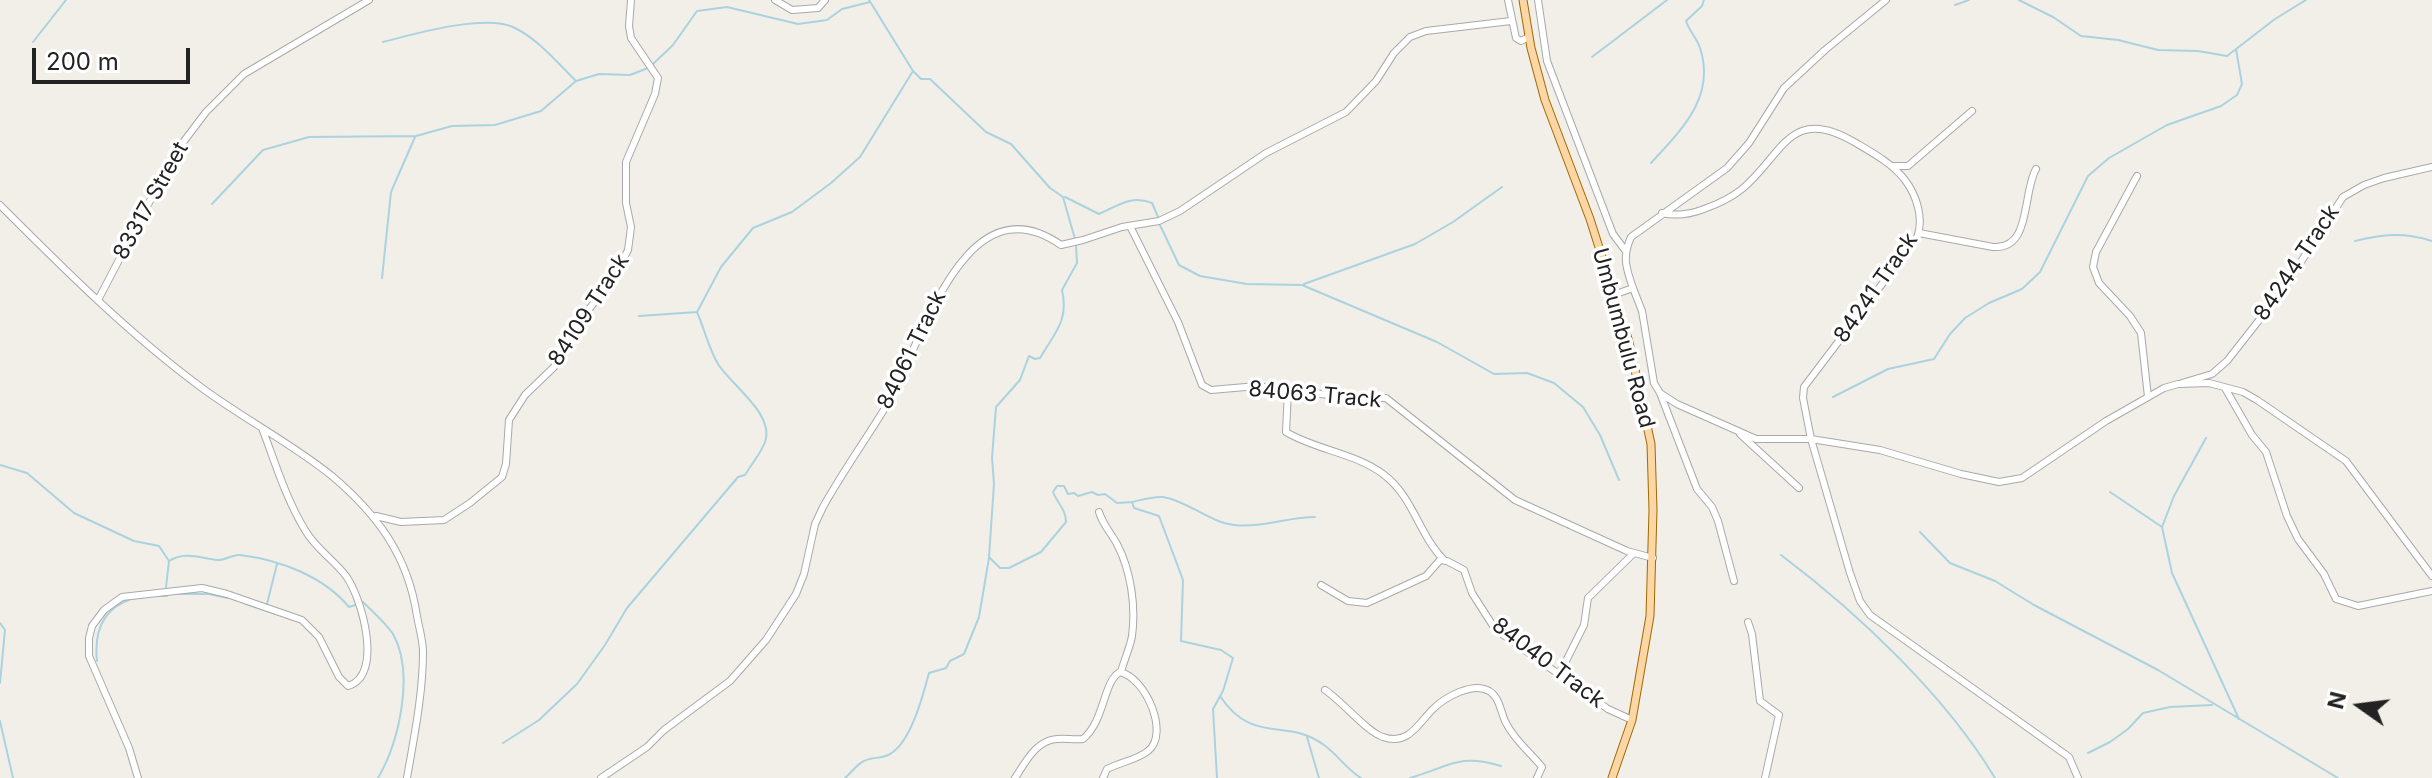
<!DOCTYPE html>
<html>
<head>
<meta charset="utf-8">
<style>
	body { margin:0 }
	#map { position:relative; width:2432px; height:778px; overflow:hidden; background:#f2efe9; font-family:Inter,sans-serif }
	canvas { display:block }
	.north { position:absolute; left:2320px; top:666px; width:80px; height:80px; -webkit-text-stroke:6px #fff; paint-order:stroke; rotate:284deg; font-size:22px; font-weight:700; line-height:32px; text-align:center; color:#222 }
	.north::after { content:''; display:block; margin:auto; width:28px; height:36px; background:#222; clip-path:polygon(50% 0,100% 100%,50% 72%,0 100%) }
	.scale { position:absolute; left:32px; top:48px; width:158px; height:36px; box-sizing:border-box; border:4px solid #222; border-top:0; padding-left:10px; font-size:24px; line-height:28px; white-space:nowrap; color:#222; -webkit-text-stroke:6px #fff; paint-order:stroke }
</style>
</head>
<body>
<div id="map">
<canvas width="2432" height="778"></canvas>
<div class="north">N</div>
<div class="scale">200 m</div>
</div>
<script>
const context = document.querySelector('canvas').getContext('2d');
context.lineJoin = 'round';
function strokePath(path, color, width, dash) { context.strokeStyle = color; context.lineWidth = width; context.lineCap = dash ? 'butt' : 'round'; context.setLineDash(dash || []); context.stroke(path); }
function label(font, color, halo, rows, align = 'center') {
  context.font = font + ' Inter,sans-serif'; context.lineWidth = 7; context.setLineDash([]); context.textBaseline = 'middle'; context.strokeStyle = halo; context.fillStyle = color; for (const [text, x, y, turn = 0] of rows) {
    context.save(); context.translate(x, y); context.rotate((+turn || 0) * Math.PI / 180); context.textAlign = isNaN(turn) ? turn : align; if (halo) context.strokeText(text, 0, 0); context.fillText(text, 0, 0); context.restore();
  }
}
strokePath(new Path2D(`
	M869 0 913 71 921 79H930L986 132 1011 144 1050 188 1063 197 1075 239
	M2019 0 2053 17 2081 36 2118 40 2158 50 2198 51 2227 56 2275 19 2306 0
	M1955 5 1969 0
	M33 42 66 0
	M383 42C414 34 483 14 513 27 538 39 556 61 575 80
	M1592 57 1667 0
	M653 64 673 45 697 11 727 7 798 24 827 20 842 9 870 2
	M1651 163C1682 129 1716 97 1700 48 1697 38 1689 31 1686 21L1702 6 1704 0
	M1065 197 1099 214C1119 205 1131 195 1152 203L1159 219
	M212 204 263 150 309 137 416 136 452 126 495 125 541 111 576 81 599 74 630 75 648 68
	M1159 223 1179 265 1200 276 1247 284 1302 285 1437 342 1494 374 1527 373 1554 383 1583 407 1600 435 1619 480
	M2355 241C2383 234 2404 232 2432 241
	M1076 245 1077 263 1062 290C1069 321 1055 332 1040 358L1035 359 1029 356 1020 380 996 407 992 458 994 484 989 557 1000 568H1009L1041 552 1066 522C1066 509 1057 503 1053 492L1057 486H1064L1068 494 1074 493 1078 496 1092 492 1098 495 1105 494 1117 503 1132 502 1134 508 1159 516 1183 580 1181 641 1221 650 1233 658 1223 691 1213 709 1217 778
	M382 278 391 192 415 137
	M1304 284 1415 244 1453 222 1502 187
	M639 316 697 312
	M1833 397 1888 369 1934 359 1950 334 1965 318 1989 303 2022 289 2040 272 2088 176 2109 158 2167 125 2221 106 2237 95 2242 84 2236 49
	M2206 438 2174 496 2162 527 2172 573 2239 719
	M0 465 27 473 74 513 134 541 159 546 169 561C185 551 200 558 217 560 225 561 232 554 240 555 280 560 323 576 349 607L355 605
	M2110 492 2162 527
	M1132 502C1141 500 1154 496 1163 497 1188 501 1209 522 1234 525 1262 528 1288 517 1315 517
	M1920 532 1950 563 1995 581 2034 605 2158 670 2338 778
	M1781 555C1858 613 1945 695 1995 778
	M166 587 169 561
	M179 594H209L228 598
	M157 596H167
	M363 602C373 612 385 622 393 634 415 673 399 742 378 778
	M246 604 276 614
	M267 604 277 564
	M0 623 5 630 0 683
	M97 661C94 633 102 609 131 599
	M1220 696C1253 746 1287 717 1324 745 1338 755 1345 768 1361 778
	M0 721 13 778
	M1307 737 1319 778
	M503 743 539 720 577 684 605 645 627 608 738 477 745 475C751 465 761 453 765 442 775 414 731 385 718 364 709 349 704 328 697 312L721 267 753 228 792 212 831 183 860 157 913 71
	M2088 753 2110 742 2128 729 2143 713 2170 707 2212 705
	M845 778C851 773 857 764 864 761 873 756 884 760 893 752 912 738 923 695 929 673L946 668 950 661 964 654 979 617 989 558
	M1410 778C1449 767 1458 753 1501 766`), '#aad3df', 2);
const minor = new Path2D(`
	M775 0 792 10 818 8 825 0
	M1508 0 1516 38 1521 41 1529 37
	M1538 0 1547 61 1613 234 1625 250
	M1892 166H1908L1972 111
	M2137 176 2096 252 2093 267 2099 283 2130 316 2141 333 2148 397
	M0 205C64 269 129 334 202 388 244 419 291 443 332 476 378 515 408 556 417 616 419 628 423 640 423 652 423 694 414 737 407 778
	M1662 213C1675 216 1691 214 1704 209 1718 204 1731 198 1742 189 1783 155 1790 103 1856 143 1873 153 1893 164 1905 180 1917 196 1924 219 1917 238L1804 387 1803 398 1811 439 1850 573 1860 601 1870 615 2069 757 2078 778
	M1130 226 1178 322 1202 385 1211 390 1257 386 1337 396 1386 398 1515 500 1627 551 1653 558
	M1919 233 1993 247C2032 250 2022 193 2036 169
	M1633 288 1642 311 1654 383 1660 393 1677 404 1756 439H1811L1880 450 1961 474 1999 482 2022 478 2106 421 2164 388 2178 384 2209 383 2243 392 2257 400 2346 461 2432 576
	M1613 295 1633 288C1626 268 1622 257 1631 237L1727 168 1749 143 1784 88 1825 50 1886 0
	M98 300 175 153 206 112 244 74 369 0
	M2182 383 2212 374 2227 361 2282 291 2343 197 2364 185 2384 178 2432 167
	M2225 388 2252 435 2266 452 2287 516 2298 539 2324 574 2336 599 2358 606 2432 591
	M1288 390 1286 432C1316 450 1355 453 1383 474 1413 496 1419 535 1444 560
	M1660 393 1697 489 1712 507 1718 521 1734 581
	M1740 434 1799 488
	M1099 512C1103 525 1111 533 1117 544 1131 571 1136 606 1132 636 1130 648 1124 660 1121 672
	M376 516 401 522 444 520 470 503 502 477 506 464 509 420 525 395 554 367 576 326 616 274 628 250 631 227 626 203V162L655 94 658 78 631 38 629 26 631 0
	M1321 585 1348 601 1367 603 1426 576 1440 560 1447 561 1464 570 1472 593 1495 629 1608 709 1632 720
	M1748 622 1752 634 1760 701 1779 715 1765 778
	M1560 673 1584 625 1588 598 1633 554
	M1325 690C1342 701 1368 733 1383 737 1408 746 1418 724 1433 709 1444 698 1473 681 1489 691 1500 697 1501 714 1506 723 1515 741 1530 752 1542 767L1537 778
	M138 778 129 748 89 656V638L92 626 104 610 122 597 202 588 227 594 302 620 319 637 339 677 348 686C384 676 362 598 346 576 334 560 315 548 305 530 286 499 275 462 262 428
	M601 778 647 747 664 730 730 681 766 640 796 594 804 574 815 524 823 507C843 471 867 438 888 403 921 346 964 177 1061 245L1083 240 1122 227 1159 221 1180 211 1266 153 1346 112 1376 81 1394 53 1410 37 1426 31 1511 21
	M1015 778C1025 763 1036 740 1057 739 1065 738 1074 740 1083 739 1105 721 1103 681 1120 672 1146 678 1170 734 1148 751 1137 760 1120 762 1107 769L1103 778`);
const major = new Path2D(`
	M1523 0 1531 48 1545 100 1590 219 1629 342 1651 444 1653 510 1650 616 1632 720 1612 778`);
strokePath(minor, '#a9a9a9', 8);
strokePath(major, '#a06b00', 9);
strokePath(minor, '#fff', 6);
strokePath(major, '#fcd6a4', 7);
label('22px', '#222', '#fff', [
	["83317 Street",151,201,-61],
	["84244 Track",2297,263,-56],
	["84241 Track",1876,288,-55],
	["84109 Track",589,310,-57],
	["Umbumbulu Road",1623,338,75],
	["84061 Track",912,350,-64],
	["84063 Track",1315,395,5],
	["84040 Track",1548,663,37]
]);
</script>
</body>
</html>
